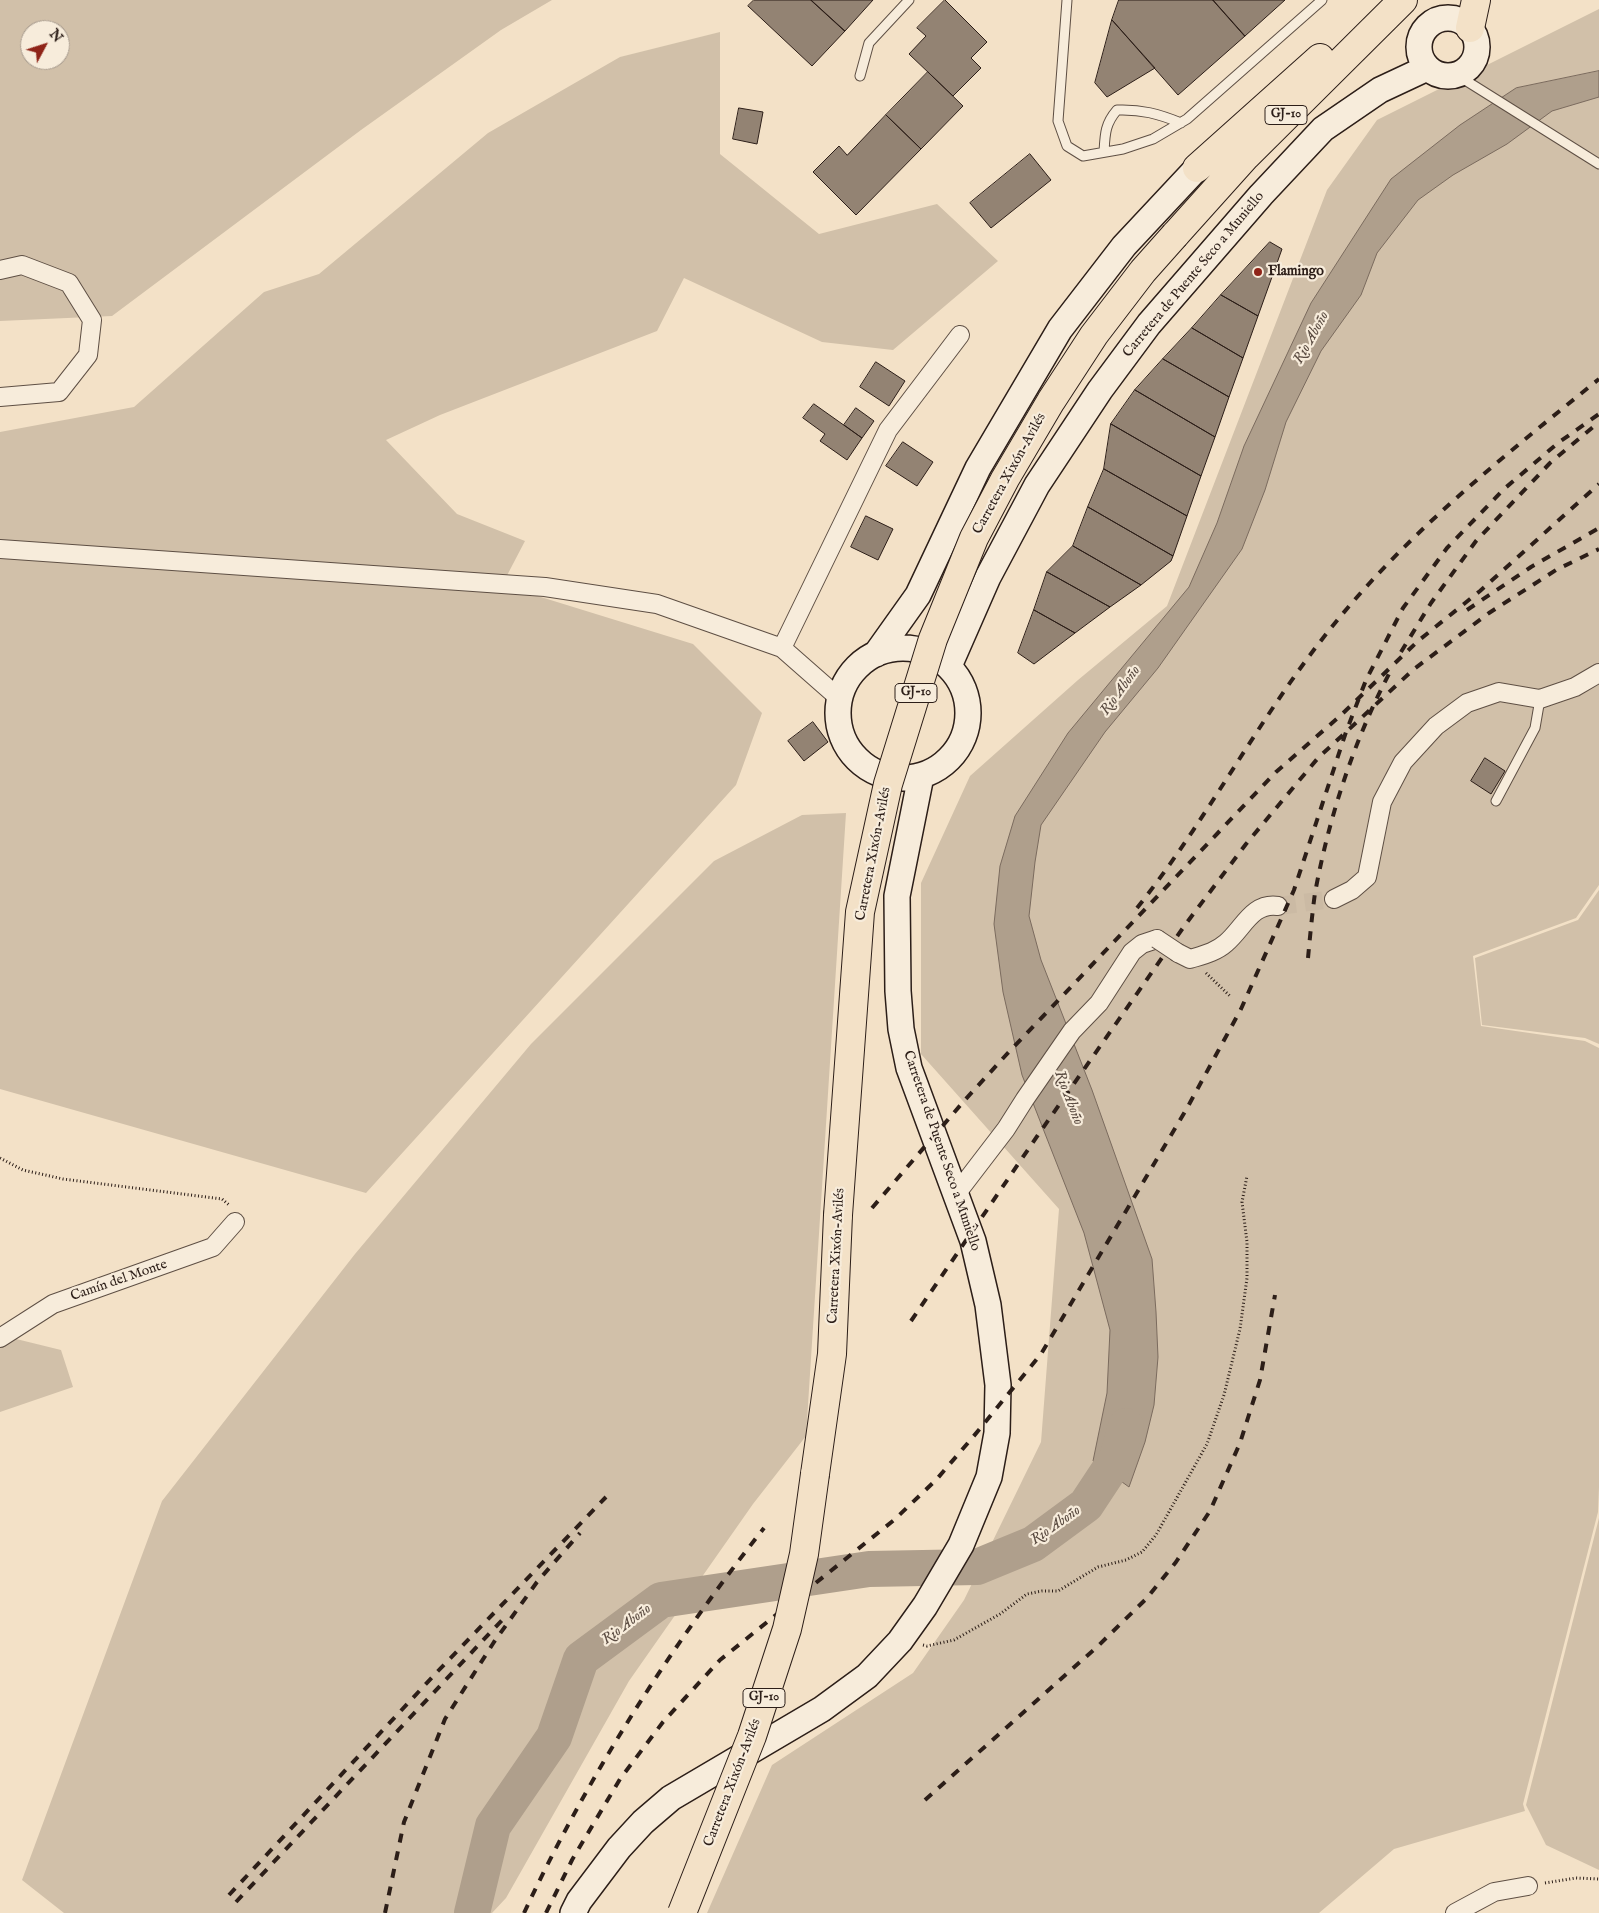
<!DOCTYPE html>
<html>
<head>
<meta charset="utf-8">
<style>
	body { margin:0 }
	#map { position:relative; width:1599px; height:1913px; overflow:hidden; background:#f3e1c7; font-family:"IM FELL English",serif }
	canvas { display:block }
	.north { position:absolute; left:20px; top:20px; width:50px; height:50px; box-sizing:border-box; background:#f7ecdb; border:1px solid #a69a8d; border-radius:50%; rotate:50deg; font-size:14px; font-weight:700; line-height:20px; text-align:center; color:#2c1e18 }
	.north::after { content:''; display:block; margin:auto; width:18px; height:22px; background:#8f2418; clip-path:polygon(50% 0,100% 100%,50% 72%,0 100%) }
</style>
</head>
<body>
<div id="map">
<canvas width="1599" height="1913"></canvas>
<div class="north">N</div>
</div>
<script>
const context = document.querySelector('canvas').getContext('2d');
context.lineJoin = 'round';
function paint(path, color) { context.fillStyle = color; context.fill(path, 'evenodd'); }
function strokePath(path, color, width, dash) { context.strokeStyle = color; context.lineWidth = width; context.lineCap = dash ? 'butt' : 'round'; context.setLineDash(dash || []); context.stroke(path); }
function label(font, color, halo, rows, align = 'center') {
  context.font = font + ' "IM FELL English",serif'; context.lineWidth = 4.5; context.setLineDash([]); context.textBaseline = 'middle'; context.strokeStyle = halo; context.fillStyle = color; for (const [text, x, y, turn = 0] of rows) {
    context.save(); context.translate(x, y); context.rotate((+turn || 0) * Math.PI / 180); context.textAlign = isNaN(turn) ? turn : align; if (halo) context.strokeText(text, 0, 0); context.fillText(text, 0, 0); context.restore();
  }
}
paint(new Path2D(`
	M0 0H552L501 30 361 130 112 316 0 321ZM30 30H60V60H30Z
	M1599 9V885L1576 918 1473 956 1481 1026 1585 1041 1599 1048V1487L1598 1512 1523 1804 1525 1811 1394 1849 1319 1913H707L772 1765 913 1673 964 1600 1041 1442 1059 1209 921 1054V883L970 776 1078 680 1167 606 1327 190 1377 120Z
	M720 32V154L819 234 937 204 998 261 893 350 822 342 684 278 657 331 440 415 386 440 457 514 525 541 502 585 693 644 762 713 736 785 366 1193 0 1089V432L134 407 264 292 319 274 488 133 620 57Z
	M846 813 806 1436 753 1504 629 1681 506 1898 492 1913H64L22 1880 162 1501 355 1254 531 1044 714 861 802 815Z
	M1599 890V1044L1585 1038 1482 1025 1475 958 1578 920Z
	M0 1335 61 1350 73 1387 0 1412Z
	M1599 1518V1870L1546 1845 1526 1805Z`), '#d1c0a9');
const water = new Path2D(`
	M1599 71V97L1552 111 1507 144 1453 175 1418 200 1377 253 1361 295 1321 351 1286 422 1265 490 1242 549 1158 668 1105 732 1041 825 1035 862 1029 916 1041 960 1092 1090 1152 1259 1156 1312 1158 1357 1154 1405 1145 1442 1129 1487 1093 1461 1107 1393 1110 1330 1084 1233 1022 1075 1003 992 994 924 1000 866 1015 816 1068 733 1189 587 1217 523 1244 446 1311 303 1391 179 1460 125 1516 88Z`);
paint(water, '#af9f8c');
strokePath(water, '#7b6b5e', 1);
strokePath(new Path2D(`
	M472 1913 493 1826 554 1737 581 1659 661 1600 869 1569 977 1567 1033 1544 1086 1505 1117 1458 1126 1426`), '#af9f8c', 36);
const building = new Path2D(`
	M754 0H811L845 31 812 66 748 6Z
	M811 0H873L845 31Z
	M945 0 987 42 971 58 981 68 953 96 909 54 926 36 917 28Z
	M1119 0H1213L1245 36 1178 95 1112 20Z
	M1213 0H1285L1245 36Z
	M1112 20 1155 68 1107 97 1095 83Z
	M928 72 963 106 921 149 886 115Z
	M739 108 763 112 757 144 733 139Z
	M886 115 921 149 856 215 813 172 839 146 847 155Z
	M1030 154 1051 180 991 228 970 203Z
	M1270 242 1282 249 1258 316 1221 295Z
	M1221 295 1258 316 1243 358 1192 328Z
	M1192 328 1243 358 1229 397 1163 359Z
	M1163 359 1229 397 1215 437 1135 390Z
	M876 362 905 381 889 406 860 387Z
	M1135 390 1215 437 1201 476 1111 424Z
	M814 404 862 438 847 460 820 441 825 434 803 418Z
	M856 408 874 421 862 438 844 425Z
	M1111 424 1201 476 1187 516 1104 469Z
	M903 442 933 462 917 486 886 466Z
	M1104 469 1187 516 1173 556 1088 507Z
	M1088 507 1173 556 1171 561 1141 585 1073 546Z
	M866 516 893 529 878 560 851 547Z
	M1073 546 1141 585 1110 607 1047 572Z
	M1047 572 1110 607 1075 633 1034 610Z
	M1034 610 1075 633 1034 664 1018 653Z
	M813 722 828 742 804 761 788 741Z
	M1485 758 1505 771 1491 794 1471 781Z`);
paint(building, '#938373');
strokePath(building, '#2c1e18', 1);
strokePath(new Path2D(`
	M1278 906 1334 899`), '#cbbaa4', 18, [18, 9]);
const lane = new Path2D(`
	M1067 0 1058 121 1067 146 1083 156 1123 149 1153 139 1187 119 1322 0
	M1457 75 1599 164
	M860 76 869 43 909 0
	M1104 152C1105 134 1105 124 1117 110 1141 109 1159 114 1181 123
	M1496 801 1535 728 1540 699`);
const street = new Path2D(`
	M0 270 22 265 69 283 92 320 88 355 59 392 0 397
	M0 549 545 587 657 604 782 648 840 699
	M782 648 888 430 960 335
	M1334 899 1352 890 1367 877 1382 802 1403 762 1436 726 1467 703 1499 692 1540 699 1575 687 1599 673
	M1178 953 1190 959C1203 955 1216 952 1226 943 1243 929 1252 902 1278 906
	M957 1193 1006 1129 1025 1099 1072 1031 1099 1003 1132 952 1142 944 1157 939
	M0 1338 53 1304 213 1247 235 1222
	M1455 1913 1494 1892 1528 1886`);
const secondary = new Path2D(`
	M1419 47a29 29 0 1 1 58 0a29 29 0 1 1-58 0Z
	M838 713a65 65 0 1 1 130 0a65 65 0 1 1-130 0Z
	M876 654 918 595 978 468 1060 329 1124 246 1197 168
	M949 666 988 577 1037 485 1100 390 1149 324 1261 195 1323 129 1380 90 1427 68
	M573 1913 579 1901 619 1848 643 1822 671 1798 822 1709 867 1676 900 1641 925 1606 961 1545 989 1477 997 1433 998 1385 988 1305 973 1241 909 1068 901 1029 898 991 897 896 921 776`);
const highway = new Path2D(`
	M1470 28 1476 0
	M1197 168 1320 58
	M1175 235 1246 156 1403 0
	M815 1474 832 1354 838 1215`);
strokePath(lane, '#5e4f44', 11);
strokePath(street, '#5e4f44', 20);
strokePath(secondary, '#2c1e18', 28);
strokePath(highway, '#2c1e18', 30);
strokePath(new Path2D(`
	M1206 973 1231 997
	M0 1158 23 1170 63 1179 222 1199 229 1205
	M923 1645 927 1646 954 1640 1000 1614 1027 1594 1042 1591H1058L1098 1567 1126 1560 1142 1552 1156 1535 1207 1444 1224 1395 1240 1329 1247 1278V1242L1242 1202 1247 1176
	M1545 1883 1576 1878 1599 1879`), '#2c1e18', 3, [1, 2.5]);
strokePath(lane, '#f7ecdb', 9);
strokePath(street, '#f7ecdb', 18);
strokePath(secondary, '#f7ecdb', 25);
strokePath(highway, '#f3e1c7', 28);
strokePath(new Path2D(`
	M1467 610 1531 567 1599 528
	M1401 652 1431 603 1476 541 1550 463 1599 422
	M1137 908C1208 819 1259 717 1331 628 1408 532 1504 456 1599 379
	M1308 958C1310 937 1312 915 1315 893 1329 817 1354 740 1390 672
	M872 1208 964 1101 1006 1055 1276 772 1340 716 1418 641 1480 591 1599 484
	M911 1321 1038 1135 1185 925 1246 844 1318 758 1414 669 1489 613 1556 570 1599 549
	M925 1800 1098 1646 1146 1599 1176 1562 1210 1511 1240 1443 1260 1380 1275 1295
	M229 1895 438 1671 606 1497
	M236 1902 505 1617
	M385 1913 404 1822 445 1719 494 1642 537 1582 580 1533
	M524 1913C588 1776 670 1647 764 1528
	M546 1913 572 1860 620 1779 663 1722 720 1660 894 1520 936 1480 973 1437 1041 1354 1186 1110 1241 1009 1294 890 1346 732 1366 680 1403 608 1447 548 1504 489 1558 443 1599 414`), '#2c1e18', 4, [9, 9]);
const streetBridge = new Path2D(`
	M1157 939 1178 953`);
const highwayBridge = new Path2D(`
	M838 1215 860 912 888 784 933 639 974 538 1005 479 1051 401 1094 335 1143 271 1175 235
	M682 1913 752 1736 787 1629 804 1554 815 1474`);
strokePath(streetBridge, '#5e4f44', 20, []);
strokePath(highwayBridge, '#2c1e18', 30, []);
strokePath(streetBridge, '#f7ecdb', 18);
strokePath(highwayBridge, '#f3e1c7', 28);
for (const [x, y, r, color] of [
	[1258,272,5,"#8f2418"]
]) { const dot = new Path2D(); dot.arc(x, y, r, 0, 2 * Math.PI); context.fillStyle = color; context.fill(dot); strokePath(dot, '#f7ecdb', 2); }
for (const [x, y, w] of [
	[1286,115,42],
	[916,693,42],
	[764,1698,42]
]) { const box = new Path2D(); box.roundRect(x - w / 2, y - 9.5, w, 19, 4); context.fillStyle = '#f7ecdb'; context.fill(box); strokePath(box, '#2c1e18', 1); }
label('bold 12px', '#2c1e18', null, [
	["GJ-10",1286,115],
	["GJ-10",916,693],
	["GJ-10",764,1698]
]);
label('bold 14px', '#2c1e18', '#f7ecdb', [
	["Flamingo",1268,272]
], 'left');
label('14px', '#2c1e18', '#f7ecdb', [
	["Carretera de Puente Seco a Muniello",1194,275,-50],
	["Carretera Xixón-Avilés",1010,474,-61],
	["Carretera Xixón-Avilés",874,854,-79],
	["Carretera de Puente Seco a Muniello",941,1151,71],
	["Carretera Xixón-Avilés",837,1256,-87],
	["Camín del Monte",119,1281,-19],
	["Carretera Xixón-Avilés",733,1783,-69]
]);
label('italic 15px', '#5a4b41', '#f7ecdb', [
	["Rio Aboño",1312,338,-61],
	["Rio Aboño",1121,691,-54],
	["Rio Aboño",1068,1098,69],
	["Rio Aboño",1056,1526,-35],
	["Rio Aboño",627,1625,-37]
]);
</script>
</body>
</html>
